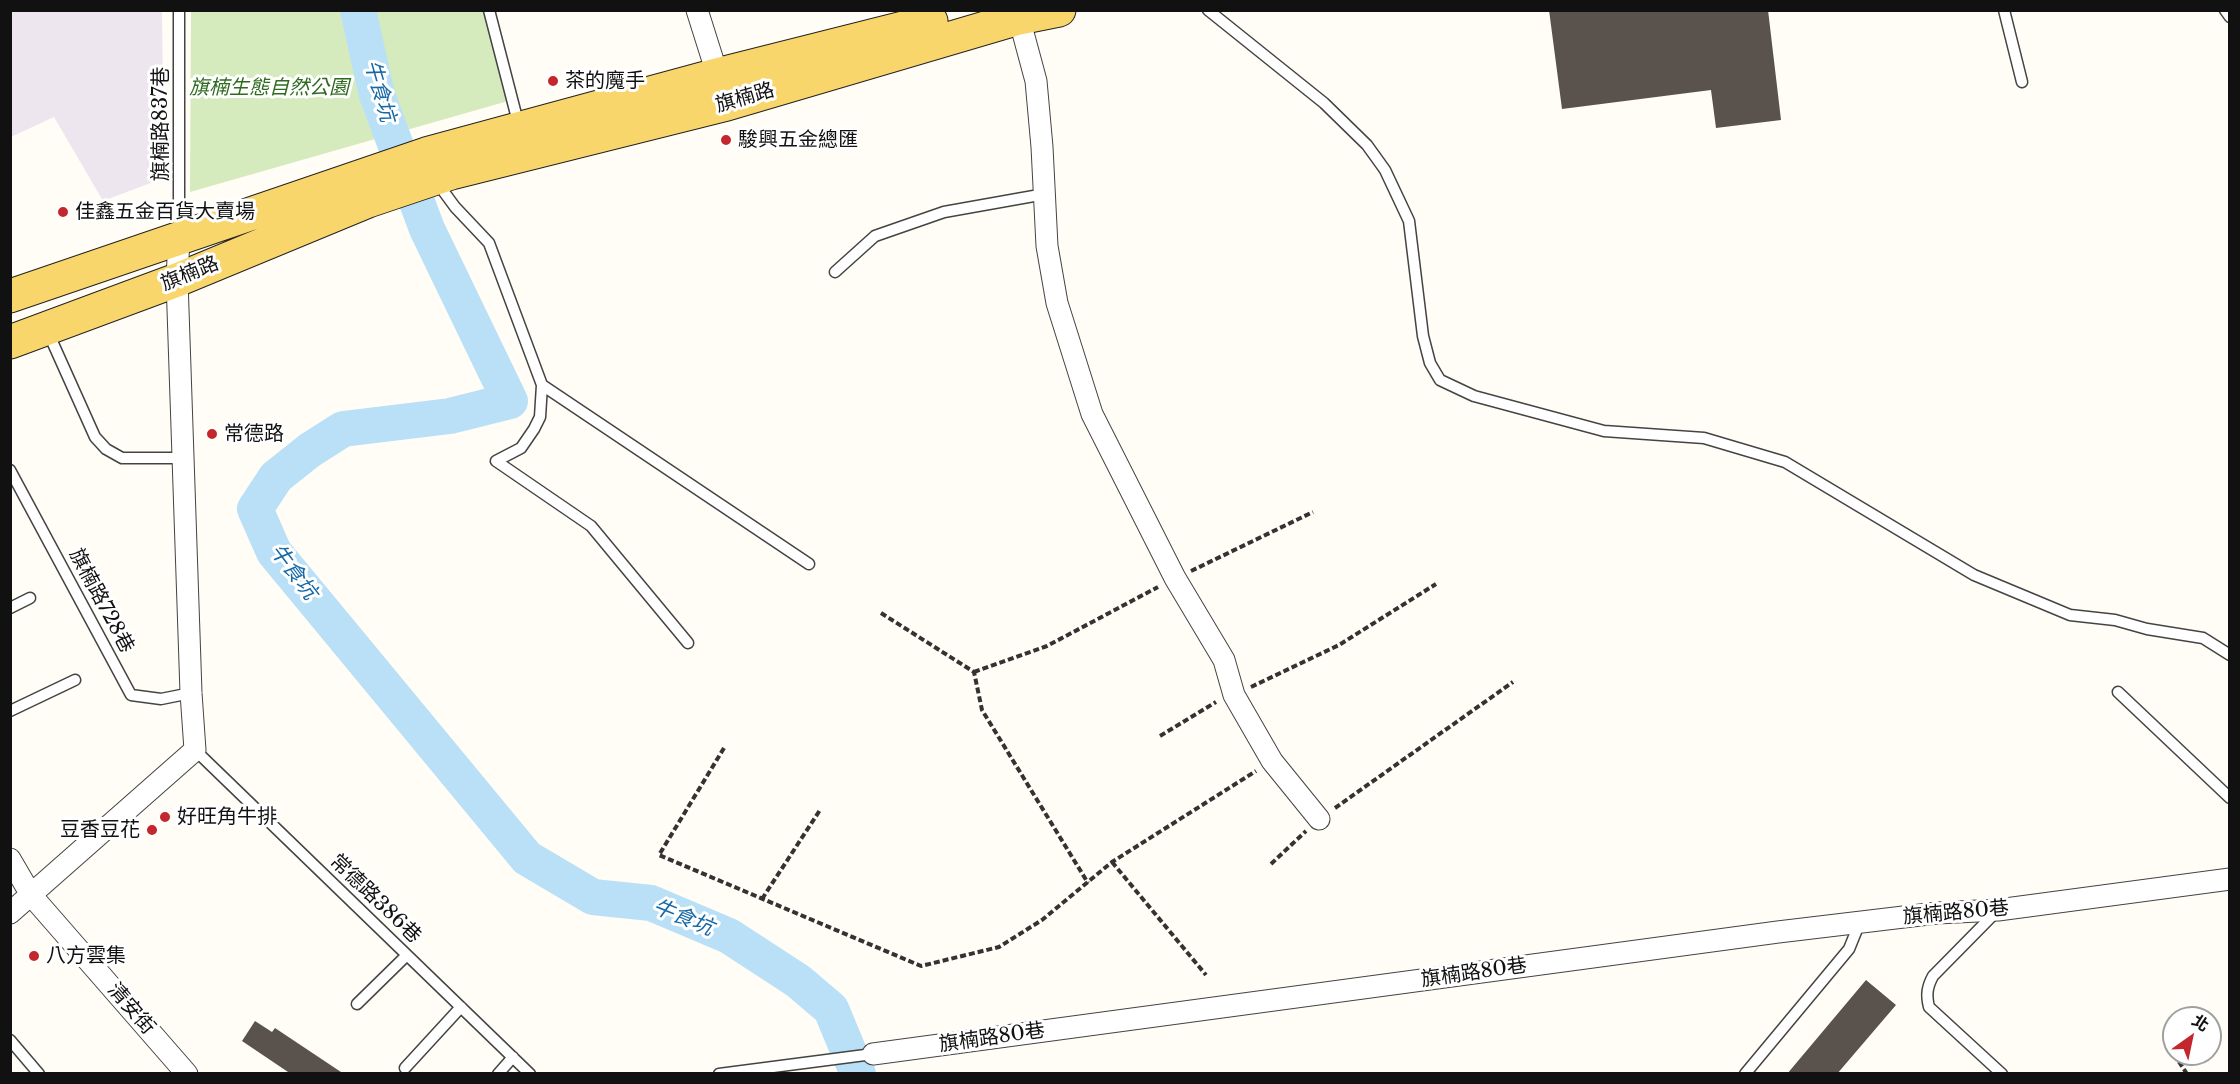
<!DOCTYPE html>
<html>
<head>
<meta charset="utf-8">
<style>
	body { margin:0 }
	#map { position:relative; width:2240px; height:1084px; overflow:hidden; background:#fffdf5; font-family:"Libre Baskerville","Noto Sans TC",serif }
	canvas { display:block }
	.frame { position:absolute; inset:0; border:12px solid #111; pointer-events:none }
	.north { position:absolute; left:2162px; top:1006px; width:60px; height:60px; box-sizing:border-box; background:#fff; border:2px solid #a0a0a0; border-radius:50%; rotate:33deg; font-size:16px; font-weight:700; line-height:24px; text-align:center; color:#111 }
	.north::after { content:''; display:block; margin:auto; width:21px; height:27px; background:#c4262e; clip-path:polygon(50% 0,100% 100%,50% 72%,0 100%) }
</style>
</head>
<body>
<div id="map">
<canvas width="2240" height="1084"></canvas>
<div class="frame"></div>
<div class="north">北</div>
</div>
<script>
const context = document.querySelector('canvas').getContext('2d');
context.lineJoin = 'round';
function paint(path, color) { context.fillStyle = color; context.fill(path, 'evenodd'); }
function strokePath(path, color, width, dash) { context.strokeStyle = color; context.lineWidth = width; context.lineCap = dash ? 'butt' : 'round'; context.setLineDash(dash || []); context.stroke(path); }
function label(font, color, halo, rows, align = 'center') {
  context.font = font + ' "Libre Baskerville","Noto Sans TC",serif'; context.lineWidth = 6; context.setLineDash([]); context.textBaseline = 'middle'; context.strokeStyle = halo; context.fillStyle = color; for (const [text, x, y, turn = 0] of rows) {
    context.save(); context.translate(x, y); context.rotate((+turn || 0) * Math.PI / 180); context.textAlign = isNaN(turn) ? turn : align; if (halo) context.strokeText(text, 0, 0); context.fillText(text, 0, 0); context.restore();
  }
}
paint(new Path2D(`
	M11 10 162 11 164 178 103 201 54 117 11 137Z`), '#eee6ef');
paint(new Path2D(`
	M191 11H483L508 101 190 192Z`), '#d5ebbd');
strokePath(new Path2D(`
	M358 10 377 95 427 229 510 401 450 416 343 429 310 450 276 477 255 509 274 552 527 858 593 897 651 903 729 936 798 981 831 1009 858 1074`), '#b9e0f7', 36);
paint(new Path2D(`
	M1549 10H1768L1781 120 1716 128 1711 90 1562 109Z
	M1866 980 1896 1005 1837 1074H1787Z
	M255 1021 272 1032 275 1028 344 1074H291L242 1041Z`), '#5a524d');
const lane = new Path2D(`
	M489 10 519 126
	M1208 10 1324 103 1367 145 1385 170 1409 221 1423 336 1430 363 1440 380 1474 396 1604 431 1704 438 1785 462 1974 575 2070 615 2115 620 2147 629 2203 638 2230 655
	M2004 10 2022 82
	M2225 10 2230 17
	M448 181 444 192 455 207 489 243 542 385 540 417 534 429 521 448 496 461 591 526 688 643
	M179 234V10
	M835 272 875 236 944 212 1045 194
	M47 330 95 437 106 449 122 458H183
	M542 385 809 564
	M10 470 131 695 161 699 191 693
	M10 608 30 598
	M2118 692 2230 798
	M10 711 75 680
	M195 750 530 1074
	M1996 912 1933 976C1927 987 1926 995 1929 1007L2002 1074
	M357 1004 407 955
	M10 1040 39 1074
	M405 1068 461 1007
	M498 1074 513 1057
	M719 1074 873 1054
	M1745 1074 1849 949 1860 922`);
const street = new Path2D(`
	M697 10 721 86
	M1019 18 1036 81 1042 147 1047 246 1057 303 1092 414 1175 578 1224 660 1234 695 1272 761 1319 819
	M10 859 31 895 187 1074
	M10 913 195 750 191 693 177 280 179 237
	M873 1054 1778 932 1937 913 1998 910 2230 879`);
const primary = new Path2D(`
	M10 296 426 154 717 75 931 21
	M10 342 177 280 368 201 451 173 727 104 1019 18 1059 10`);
strokePath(lane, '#444', 13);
strokePath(street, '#444', 23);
strokePath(primary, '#222', 35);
strokePath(new Path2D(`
	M1191 571 1313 512
	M881 613 974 672 982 710 1088 883
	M974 672 1047 646 1158 587
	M1251 687 1339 645 1436 584
	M1160 736 1216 702
	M724 748 659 855 921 966 999 947 1042 920 1112 862 1256 771
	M1335 808 1513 682
	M1112 862 1206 975
	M1271 864 1306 831
	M762 899 820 810
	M2174 1054 2187 1074`), '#333', 4, [6, 3]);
strokePath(lane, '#fff', 10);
strokePath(street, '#fff', 21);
strokePath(primary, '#f9d66b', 33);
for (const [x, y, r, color] of [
	[553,81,6,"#c4262e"],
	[726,140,6,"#c4262e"],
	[63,212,6,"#c4262e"],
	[212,434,6,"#c4262e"],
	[165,817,6,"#c4262e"],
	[152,830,6,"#c4262e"],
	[34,956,6,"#c4262e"]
]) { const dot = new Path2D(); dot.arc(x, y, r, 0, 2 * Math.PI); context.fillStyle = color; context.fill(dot); strokePath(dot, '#fff', 2); }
label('20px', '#111', '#fff', [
	["茶的魔手",565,81],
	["駿興五金總匯",738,140],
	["佳鑫五金百貨大賣場",75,212],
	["常德路",224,434],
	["好旺角牛排",177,817],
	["豆香豆花",140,830,"right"],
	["八方雲集",46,956]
], 'left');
label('italic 20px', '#2f6b1f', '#fff', [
	["旗楠生態自然公園",269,88]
]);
label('20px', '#111', '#fff', [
	["旗楠路",745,98,-16],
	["旗楠路837巷",161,124,-90],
	["旗楠路",190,274,-22],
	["旗楠路728巷",101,601,62],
	["常德路386巷",375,899,44],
	["旗楠路80巷",1956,913,-5],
	["旗楠路80巷",1474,973,-8],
	["清安街",131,1009,49],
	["旗楠路80巷",992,1038,-8]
]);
label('italic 21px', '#1768a6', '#fff', [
	["牛食坑",379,91,74],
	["牛食坑",293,572,53],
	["牛食坑",683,918,22]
]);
</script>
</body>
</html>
